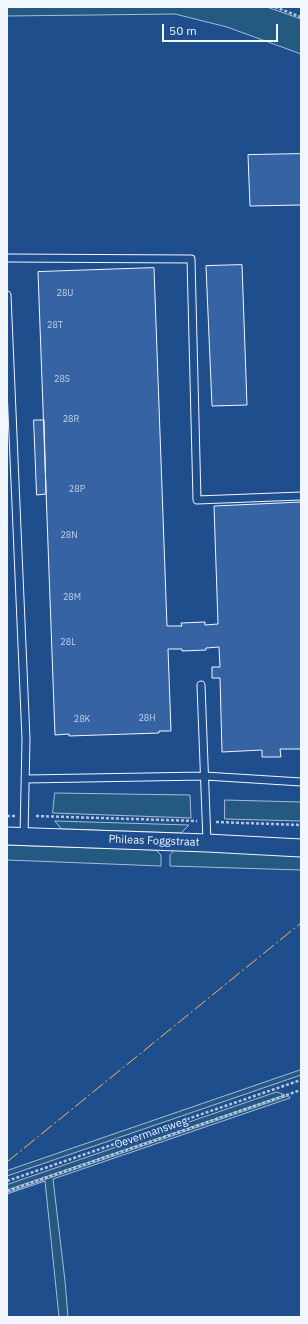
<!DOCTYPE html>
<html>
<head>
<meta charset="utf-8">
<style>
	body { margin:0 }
	#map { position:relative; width:308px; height:1324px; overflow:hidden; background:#1f4e8c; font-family:"IBM Plex Sans",sans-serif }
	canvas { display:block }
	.frame { position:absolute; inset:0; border:8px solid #f2f6ff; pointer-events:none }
	.scale { position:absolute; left:162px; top:24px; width:116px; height:18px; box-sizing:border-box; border:2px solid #f2f6ff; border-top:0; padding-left:5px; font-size:12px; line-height:14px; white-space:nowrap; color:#f2f6ff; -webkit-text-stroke:3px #1f4e8c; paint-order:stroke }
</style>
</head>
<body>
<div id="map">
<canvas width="308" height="1324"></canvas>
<div class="frame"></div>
<div class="scale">50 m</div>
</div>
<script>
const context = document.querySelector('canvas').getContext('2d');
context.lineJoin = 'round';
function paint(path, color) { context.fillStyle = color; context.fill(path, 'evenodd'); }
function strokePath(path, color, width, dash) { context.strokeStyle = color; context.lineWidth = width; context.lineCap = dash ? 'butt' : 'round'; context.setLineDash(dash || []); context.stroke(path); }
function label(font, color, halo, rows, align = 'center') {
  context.font = font + ' "IBM Plex Sans",sans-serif'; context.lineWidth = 3; context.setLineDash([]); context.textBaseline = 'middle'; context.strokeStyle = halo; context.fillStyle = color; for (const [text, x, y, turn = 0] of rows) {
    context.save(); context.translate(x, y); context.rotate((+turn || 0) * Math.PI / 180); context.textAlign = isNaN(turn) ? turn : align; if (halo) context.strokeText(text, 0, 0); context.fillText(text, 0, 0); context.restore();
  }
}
const green = new Path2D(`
	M7 7H267L301 19V54L227 27 175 14 7 16Z
	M55 793 190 795 191 818 53 813Z
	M225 800 301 802V821L225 819Z
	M55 821 189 825 181 833 62 829Z
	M7 845 156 850 161 855V866L7 860Z
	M175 850 301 855V870L170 866V855Z
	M301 1070V1075L7 1176V1171Z
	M277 1092 285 1095 7 1190V1185Z
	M289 1096 290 1098 53 1179 65 1281 68 1317H59L45 1181 7 1194V1193Z`);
paint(green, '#245a82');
strokePath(green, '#a8bbd7', 1);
const building = new Path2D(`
	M301 154V205L250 206 248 155Z
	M242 265 247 405 212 406 206 266Z
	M154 268 167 626H182L181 623 205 622V625L218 624 214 506 301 502V749H280L281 757H262V750L222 752 220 678H212V667H220L219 647 206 648V650L182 651V649H168L171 731H159V733L69 736V734L55 735 38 272Z
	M34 420H44L46 494 37 495Z`);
paint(building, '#3563a3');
strokePath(building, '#f2f6ff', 1);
const service = new Path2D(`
	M7 258 191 259 197 500 301 496
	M7 295 26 739 24 836
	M201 685 207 842
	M26 779 205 776 301 782`);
const tertiary = new Path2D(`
	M7 836 207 843 301 848`);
strokePath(service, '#f2f6ff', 9);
strokePath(tertiary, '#f2f6ff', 19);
strokePath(new Path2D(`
	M275 7 301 17
	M7 816H15
	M36 816 197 821
	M216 822 301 825
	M7 1181 301 1080
	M7 1191 301 1090`), '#b3c4dc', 2.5, [3, 2]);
strokePath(service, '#1f4e8c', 7);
strokePath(tertiary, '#1f4e8c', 17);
strokePath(new Path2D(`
	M7 1162 301 923`), '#ffb74d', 1, [14, 3, 2, 3]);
label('9px', '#c3d1e8', null, [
	["28U",65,293],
	["28T",55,325],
	["28S",62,379],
	["28R",71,419],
	["28P",77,489],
	["28N",69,535],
	["28M",72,597],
	["28L",68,642],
	["28H",147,718],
	["28K",82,719]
]);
label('11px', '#f2f6ff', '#1f4e8c', [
	["Phileas Foggstraat",154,841,2],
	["Oevermansweg",151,1133,-19]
]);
</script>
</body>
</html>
